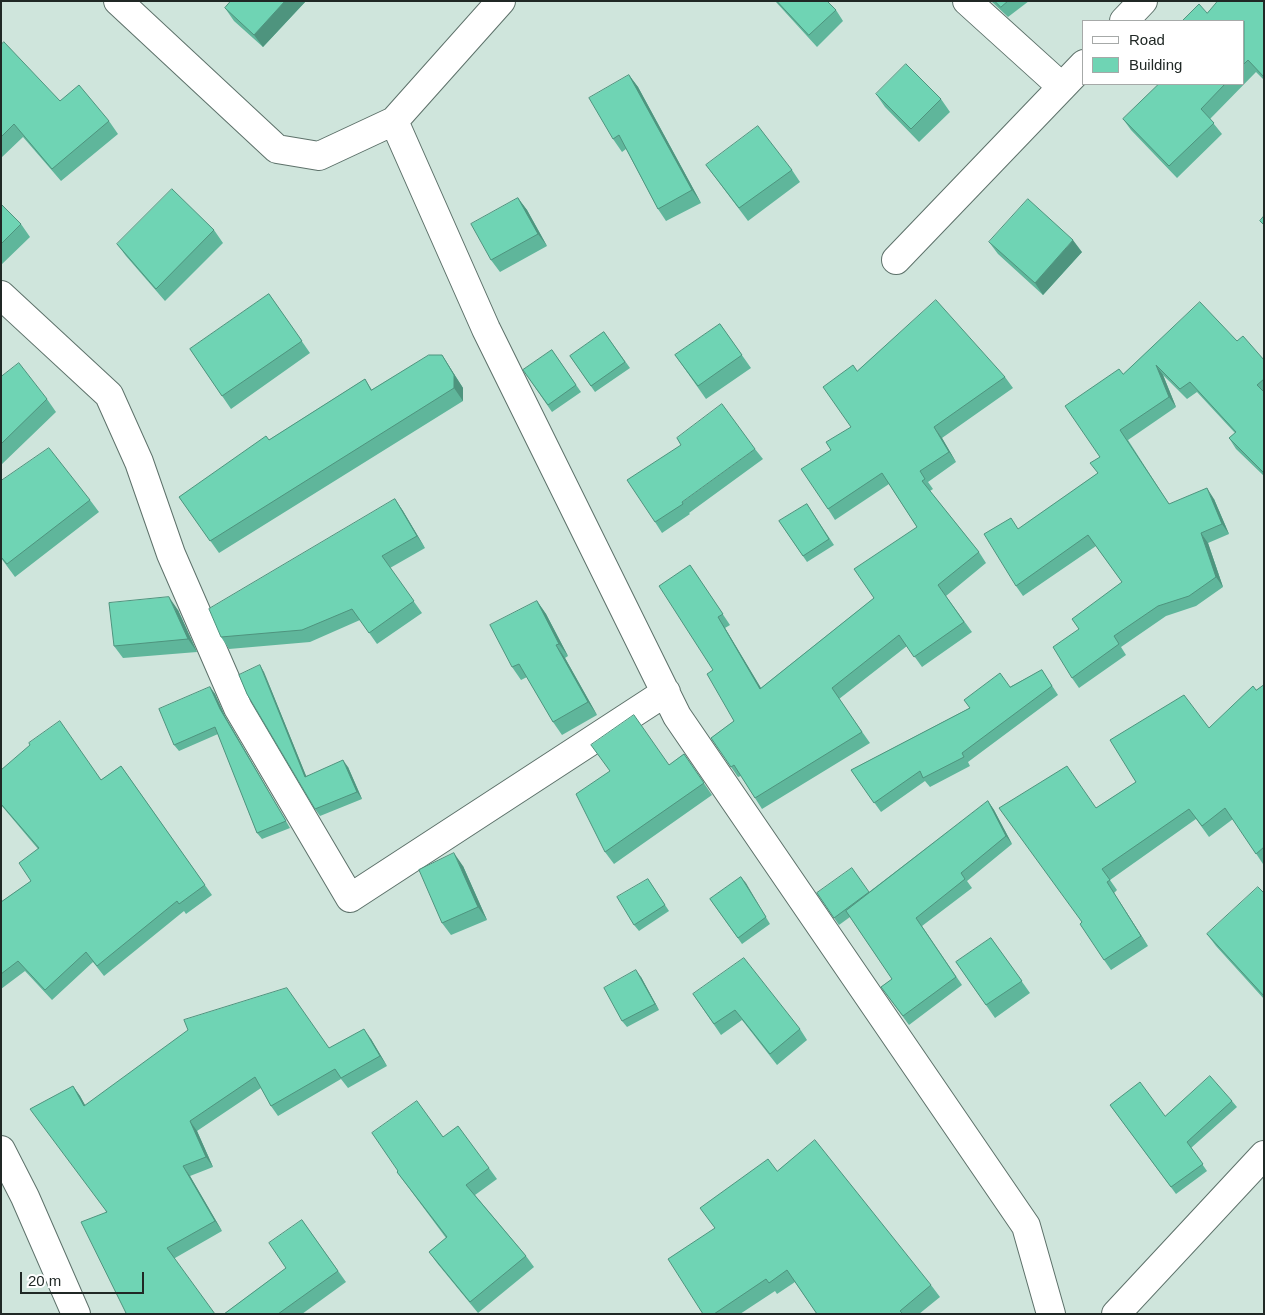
<!DOCTYPE html>
<html>
<head>
<meta charset="utf-8">
<style>
	body { margin:0 }
	#map { position:relative; width:1265px; height:1315px; overflow:hidden; background:#cfe5dc; font-family:Arial,sans-serif }
	canvas { display:block }
	.frame { position:absolute; inset:0; border:2px solid #202825; pointer-events:none }
	.legend { position:absolute; left:1082px; top:20px; width:162px; height:65px; box-sizing:border-box; background:#fff; border:1px solid #a6a9a8; margin:0; padding:6px 9px; list-style:none; font-size:15px; color:#202825 }
	.legend li { display:flex; align-items:center; gap:10px; height:25px }
	.legend b { width:25px; border:1px solid #a6a9a8 }
	.scale { position:absolute; left:20px; top:1272px; width:124px; height:22px; box-sizing:border-box; border:2px solid #202825; border-top:0; padding-left:6px; font-size:15px; line-height:18px; white-space:nowrap; color:#202825; -webkit-text-stroke:4px #fff; paint-order:stroke }
</style>
</head>
<body>
<div id="map">
<canvas width="1265" height="1315"></canvas>
<div class="frame"></div>
<ul class="legend">
<li><b style="height:6px;background:#fff"></b>Road</li>
<li><b style="height:14px;background:#6fd4b4"></b>Building</li>
</ul>
<div class="scale">20 m</div>
</div>
<script>
const context = document.querySelector('canvas').getContext('2d');
context.lineJoin = 'round';
function strokePath(path, color, width, dash) { context.strokeStyle = color; context.lineWidth = width; context.lineCap = dash ? 'butt' : 'round'; context.setLineDash(dash || []); context.stroke(path); }
function paint(path, color) { context.fillStyle = color; context.fill(path, 'evenodd'); }
const minor = new Path2D(`
	M118 1 277 149 319 156 394 121 501 1
	M967 1 1062 87
	M1124 21 1143 1
	M394 121 486 329 677 716 1026 1226 1051 1314
	M896 260 1084 64
	M1 295 109 395 139 462 171 554 238 708 350 898 666 692
	M1 1150 25 1197 76 1314
	M1116 1314 1264 1155`);
strokePath(minor, '#5d716a', 30);
strokePath(minor, '#fff', 28);
paint(new Path2D(`
	M231 1H306L263 47 234 21 225 8Z
	M775 1H827L836 10 843 21 817 47Z
	M991 1H1029L1008 17Z
	M1264 1V80L1256 72 1210 119 1222 134 1177 178 1131 130 1123 119 1159 84H1244V21L1207 13Z
	M1 45 60 101 109 121 118 134 61 181 23 137 1 158Z
	M629 75 638 87 701 203 666 221 658 209 626 149 622 152 613 139Z
	M876 94 941 99 950 112 919 142 885 107Z
	M706 165 792 170 800 182 748 221Z
	M518 198 527 210 547 246 500 272 491 260Z
	M1 204 21 224 30 237 1 265Z
	M214 230 223 243 165 301 126 256 117 244Z
	M989 242 1082 252 1043 295 998 254Z
	M269 294 310 353 231 409 190 349Z
	M720 324 751 368 706 399 675 355Z
	M604 332 630 368 595 392 570 356Z
	M1237 341 1264 360V476L1236 449 1229 438 1235 433 1197 392 1187 399 1163 375 1176 407 1128 440 1169 504 1214 499 1229 534 1208 543 1223 587 1196 606 1166 616 1121 647 1126 655 1079 688 1072 678 1079 629 1122 582 1096 546 1023 596 1016 586 1019 529 1098 473 1100 457 1123 374Z
	M552 350 581 392 552 412 523 370Z
	M442 355 463 388V401L219 553 179 497 365 379 372 390Z
	M857 371 1005 377 1013 388 942 438 956 462 928 482 933 489 930 491 979 552 986 563 946 596 972 632 922 667 907 646 839 699 870 743 762 809 741 776 738 777 711 738 734 721 713 670 690 565 730 625 725 628 761 688 874 598 917 527 889 484 835 520 828 509 831 450 851 427Z
	M1 377 47 399 56 412 1 465Z
	M755 449 763 459 689 513 690 514 662 533 655 522Z
	M1 481 90 500 99 512 15 577 1 558Z
	M395 499 403 511 425 548 390 568 422 613 377 644 360 620 310 642 229 649 221 637Z
	M807 504 834 545 807 562 779 521Z
	M537 601 546 614 568 656 565 658 597 715 562 735 553 722 527 677 521 680 512 667Z
	M178 610 197 652 123 658 114 646Z
	M1042 670 1058 695 968 762 970 766 930 787 925 781 881 812 851 770Z
	M264 672 306 776 348 767 362 799 320 816 315 809Z
	M1264 685V864H1263L1233 819 1209 837 1196 819 1110 880 1117 890 1114 893 1148 946 1111 970 1104 960 1082 922 1096 808 1136 782 1209 728 1256 690Z
	M210 687 215 694 225 716 290 828 262 839 257 833 218 734 179 751 174 745Z
	M684 754 712 795 614 864 605 852 669 765Z
	M121 766 212 895 186 914 184 911 104 976 93 962 52 1000 25 971 1 989V902L31 881 38 849 1 805V770L101 780Z
	M988 801 994 810 1012 844 967 881 972 888 922 926 962 985 909 1025 881 987 892 979 850 917 839 925 817 893 869 892Z
	M463 866 487 920 451 935 442 923Z
	M741 877 770 924 742 944 710 899Z
	M648 879 669 911 639 931 634 925Z
	M1264 893V999L1216 946 1207 934Z
	M991 938 1030 993 995 1018 956 962Z
	M641 977 659 1010 627 1027 622 1021Z
	M693 994 800 1029 807 1040 777 1065 742 1020 721 1035Z
	M371 1039 387 1066 348 1088 341 1079 278 1116 271 1106 261 1088 197 1131 213 1167 190 1176 222 1231 175 1258 126 1313 106 1212 73 1086 80 1096 85 1105 329 1048Z
	M1232 1101 1237 1107 1191 1148 1207 1171 1176 1194 1110 1105 1165 1116Z
	M443 1137 489 1168 497 1179 475 1195 526 1256 534 1267 478 1313 437 1263 429 1252 446 1238 397 1172Z
	M777 1171 931 1285 940 1297 919 1314H817L795 1282 777 1294 775 1291 740 1314H703L715 1228Z
	M302 1220 346 1282 302 1314H224L286 1268Z`), '#5fb69b');
paint(new Path2D(`
	M285 1H306L263 47 254 35Z
	M629 75 638 87 701 203 692 190Z
	M518 198 527 210 547 246 538 234Z
	M1073 240 1082 252 1043 295 1035 283Z
	M442 355 463 388V401L454 388Z
	M1156 365 1163 375 1176 407 1169 397Z
	M934 427 942 438 956 462 949 452Z
	M1207 488 1214 499 1229 534 1222 524Z
	M395 499 403 511 425 548 417 536Z
	M1201 533 1208 543 1223 587 1216 577Z
	M169 597 178 610 197 652 188 639Z
	M537 601 546 614 568 656 559 644Z
	M718 617 725 628 768 700 760 689Z
	M556 645 565 658 597 715 588 702Z
	M260 665 264 672 309 783 305 777Z
	M210 687 215 694 225 716 290 828 220 709Z
	M343 760 348 767 362 799 357 792Z
	M988 801 994 810 1012 844 1006 836Z
	M454 853 463 866 487 920 478 907Z
	M741 877 746 883 770 924 766 917Z
	M1107 882 1114 893 1148 946 1141 936Z
	M636 970 641 977 659 1010 655 1004Z
	M364 1029 371 1039 387 1066 380 1056Z
	M73 1086 80 1096 91 1116 84 1106Z
	M190 1121 197 1131 213 1167 206 1157Z
	M183 1166 190 1176 222 1231 215 1221Z`), '#4e947e');
const building = new Path2D(`
	M231 1H285L254 35 225 8Z
	M777 1H827L836 10 809 35Z
	M995 1H1008L1001 7Z
	M1218 1H1264V77L1248 60 1244 64V21H1182L1199 4 1207 13Z
	M4 42 60 101 79 85 109 121 52 169 14 124 1 137V45Z
	M906 64 941 99 911 129 876 94Z
	M629 75 692 190 658 209 619 135 613 139 589 98Z
	M1159 84H1225L1201 109 1214 123 1169 166 1123 119Z
	M758 126 792 170 739 208 706 165Z
	M172 189 214 230 156 289 117 244Z
	M518 198 538 234 491 260 471 224Z
	M1028 199 1073 240 1035 283 989 242Z
	M1 204 21 224 1 244Z
	M1264 216V225L1260 221Z
	M269 294 302 341 222 396 190 349Z
	M936 300 1005 377 934 427 949 452 920 471 925 479 922 481 979 552 938 585 964 622 914 657 899 635 832 688 862 732 755 798 734 765 731 767 711 738 734 721 707 674 713 670 659 586 690 565 723 614 718 617 760 689 874 598 854 569 917 527 882 473 828 509 801 469 831 450 826 442 851 427 823 387 853 365 857 371Z
	M1200 302 1237 341 1243 336 1264 360V379L1257 385 1264 392V473L1229 438 1236 432 1190 382 1180 389 1156 365 1169 397 1120 430 1169 504 1207 488 1222 524 1201 533 1216 577 1189 596 1158 606 1114 636 1119 644 1072 678 1053 647 1079 629 1072 619 1122 582 1088 535 1016 586 984 534 1011 518 1018 529 1098 473 1090 463 1100 457 1065 406 1119 369 1123 374Z
	M720 324 742 355 698 386 675 355Z
	M604 332 625 362 591 386 570 356Z
	M552 350 576 385 548 405 523 370Z
	M429 355H442L454 375V388L210 541 179 497 266 436 269 440 365 379 371 390Z
	M19 363 47 399 1 444V377Z
	M722 404 755 449 682 502 683 504 655 522 627 480 681 445 677 438Z
	M49 448 90 500 7 564 1 557V481Z
	M395 499 417 536 382 556 414 601 369 633 352 609 302 630 221 637 209 609Z
	M807 504 829 539 803 556 779 521Z
	M169 597 188 639 114 646 109 603Z
	M537 601 559 644 556 645 588 702 553 722 519 664 512 667 490 625Z
	M260 665 305 777 343 760 357 792 315 809 247 694 239 675Z
	M1042 670 1052 686 962 753 964 757 923 778 920 771 874 803 851 770 970 708 964 700 1000 673 1010 687Z
	M1264 685V847L1256 854 1225 808 1202 826 1189 809 1102 869 1110 880 1107 882 1141 936 1104 960 1080 924 1082 922 999 808 1067 766 1096 808 1136 782 1110 740 1184 695 1209 728 1253 686 1256 690Z
	M210 687 220 709 286 821 257 833 215 727 174 745 159 709Z
	M634 715 669 765 684 754 704 783 605 852 576 794 610 771 591 745Z
	M60 721 101 780 121 766 205 885 179 904 177 901 97 966 86 952 45 990 18 961 1 974V902L31 881 19 863 39 848 1 804V770L30 745 29 743Z
	M988 801 1006 836 961 873 965 879 916 918 956 977 903 1016 881 987 892 979 846 911Z
	M454 853 478 907 442 923 419 870Z
	M852 868 869 892 834 918 817 893Z
	M741 877 766 917 738 938 710 899Z
	M648 879 665 905 634 925 617 897Z
	M1258 887 1264 893V996L1207 934Z
	M991 938 1022 981 986 1005 956 962Z
	M744 958 800 1029 770 1054 735 1010 714 1024 693 994Z
	M636 970 655 1004 622 1021 604 988Z
	M287 988 329 1048 364 1029 380 1056 341 1078 335 1069 271 1106 255 1077 190 1121 206 1157 183 1166 215 1221 167 1248 215 1314H124L126 1313 81 1222 107 1212 30 1109 73 1086 84 1106 188 1030 184 1020Z
	M1210 1076 1232 1101 1187 1142 1203 1164 1171 1187 1110 1105 1140 1082 1165 1116Z
	M417 1101 443 1137 458 1126 489 1168 466 1185 526 1256 470 1302 429 1252 447 1237 397 1172 398 1171 372 1133Z
	M815 1140 931 1285 900 1311 903 1314H817L787 1270 769 1283 766 1279 714 1314H703L668 1259 715 1228 700 1208 768 1159 777 1171Z
	M302 1220 338 1271 278 1314H224L286 1268 269 1243Z`);
paint(building, '#6fd4b4');
strokePath(building, '#4e947e', 1);
</script>
</body>
</html>
